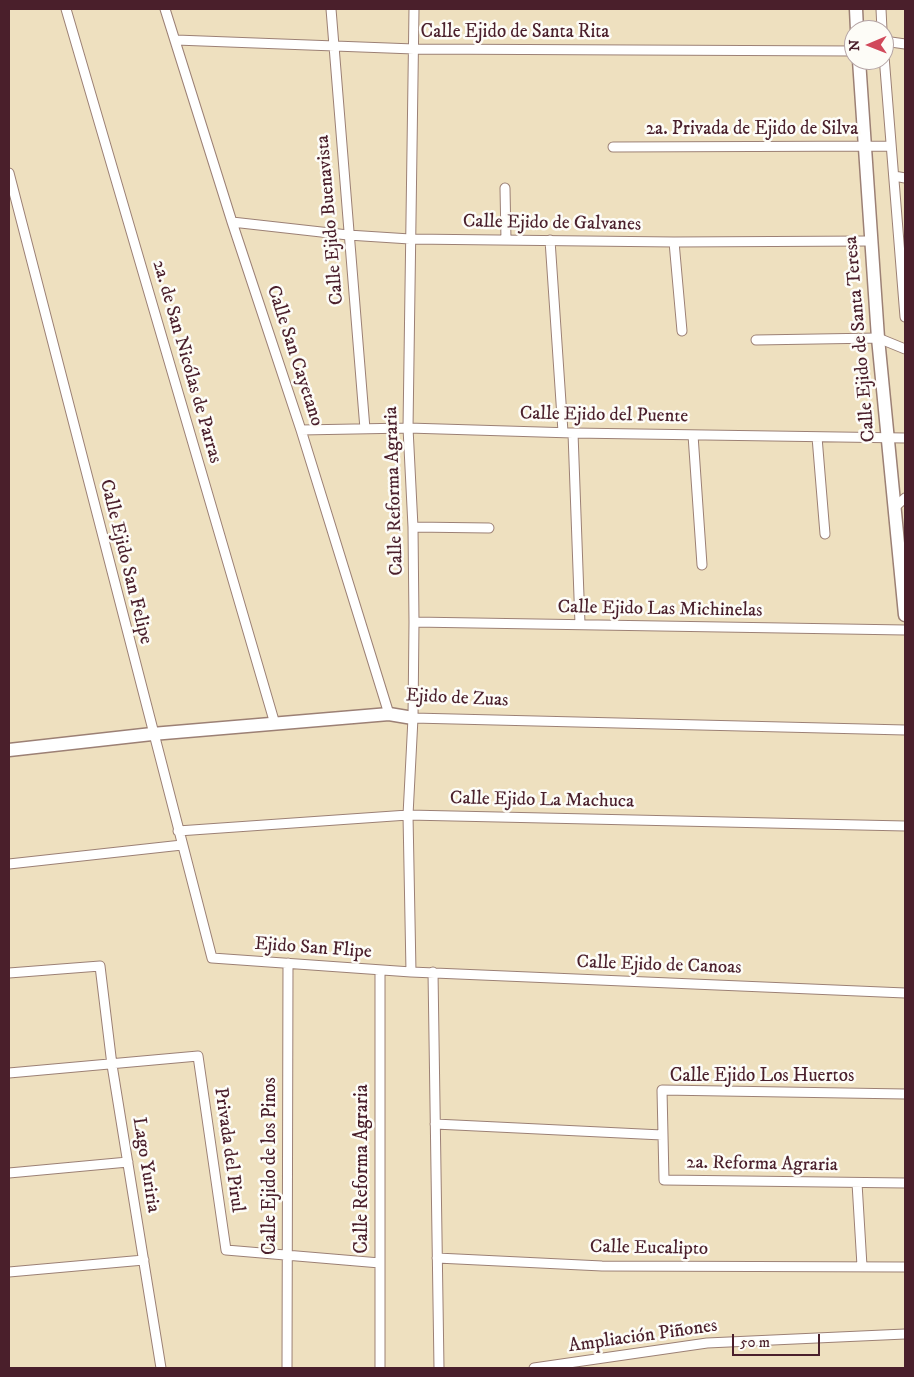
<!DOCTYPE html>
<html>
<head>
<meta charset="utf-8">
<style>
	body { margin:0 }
	#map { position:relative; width:914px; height:1377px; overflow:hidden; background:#eee0bf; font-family:"IM FELL DW Pica",serif }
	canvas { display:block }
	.frame { position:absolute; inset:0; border:10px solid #4a1f2b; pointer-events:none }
	.north { position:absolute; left:844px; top:20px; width:50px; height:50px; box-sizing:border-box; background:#fdfcf7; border:1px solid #b5a4a5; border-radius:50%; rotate:269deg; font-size:14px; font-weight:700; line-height:20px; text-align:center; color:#4a1f2b }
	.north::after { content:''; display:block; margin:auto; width:18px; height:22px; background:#d1495b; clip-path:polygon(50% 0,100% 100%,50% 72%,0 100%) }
	.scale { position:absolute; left:732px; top:1334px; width:88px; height:22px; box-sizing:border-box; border:2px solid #4a1f2b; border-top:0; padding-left:6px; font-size:15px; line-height:18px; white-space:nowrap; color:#4a1f2b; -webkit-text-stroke:4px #fdfcf7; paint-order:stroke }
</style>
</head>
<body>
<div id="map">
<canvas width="914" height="1377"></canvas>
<div class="frame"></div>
<div class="north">N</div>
<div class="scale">50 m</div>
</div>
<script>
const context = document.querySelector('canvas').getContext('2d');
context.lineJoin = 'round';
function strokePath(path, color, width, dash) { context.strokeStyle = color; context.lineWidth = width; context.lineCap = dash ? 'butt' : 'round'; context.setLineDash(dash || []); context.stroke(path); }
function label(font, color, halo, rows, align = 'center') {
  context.font = font + ' "IM FELL DW Pica",serif'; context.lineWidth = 5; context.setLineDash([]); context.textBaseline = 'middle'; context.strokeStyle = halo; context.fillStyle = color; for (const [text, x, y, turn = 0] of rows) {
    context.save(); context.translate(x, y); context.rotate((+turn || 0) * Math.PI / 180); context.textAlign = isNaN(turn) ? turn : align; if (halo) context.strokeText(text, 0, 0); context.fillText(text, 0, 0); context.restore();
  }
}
const street = new Path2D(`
	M66 9 275 724
	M165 9 232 222 301 430 389 714
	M331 9 365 429
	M881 9 882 30
	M176 40 414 49 854 51
	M884 41 905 44
	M884 56 905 317
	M613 147 891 146
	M9 173 212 958 411 972 905 993
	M894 176 905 178
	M505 188 506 240
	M232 222 348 235 410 239 674 242 871 241
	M550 240 563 432
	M674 242 682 331
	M756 340 878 338 905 349
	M301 430 408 428 573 433 905 438
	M573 433 580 624
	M693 435 702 565
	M817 437 825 534
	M894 508 905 498
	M413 527 489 528
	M414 622 905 630
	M413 718 905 730
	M178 831 408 815 905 826
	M9 864 182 845
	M380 970V1368
	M411 972 408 815 413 718 414 622 413 527 408 428 414 9
	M433 972 439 1368
	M9 973 100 966 112 1065 161 1368
	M9 1073 198 1056 226 1250 380 1263
	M905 1094 662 1090 664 1180 905 1183
	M435 1124 662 1135
	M9 1173 128 1162
	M857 1183 862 1266
	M437 1258 602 1266 905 1267
	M9 1272 144 1260
	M287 1368 288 963
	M534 1368 707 1343 905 1334`);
const secondary = new Path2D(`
	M856 9 857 30
	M859 60 878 338 905 615
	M9 750 152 734 389 714 413 718`);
strokePath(street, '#9c8075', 11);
strokePath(secondary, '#9c8075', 15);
strokePath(street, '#fff', 9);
strokePath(secondary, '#fff', 12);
label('19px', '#4a1f2b', '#fdfcf7', [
	["Calle Ejido de Santa Rita",515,33],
	["2a. Privada de Ejido de Silva",752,130],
	["Calle Ejido Buenavista",331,220,-95],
	["Calle Ejido de Galvanes",552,224,1],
	["Calle Ejido de Santa Teresa",861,339,-95],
	["Calle San Cayetano",294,356,72],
	["2a. de San Nicólas de Parras",186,362,74],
	["Calle Ejido del Puente",604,416,1],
	["Calle Reforma Agraria",395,491,-92],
	["Calle Ejido San Felipe",125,562,76],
	["Calle Ejido Las Michinelas",660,610,1],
	["Ejido de Zuas",457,699,3],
	["Calle Ejido La Machuca",542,801,1],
	["Ejido San Flipe",313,949,4],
	["Calle Ejido de Canoas",659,966,2],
	["Calle Ejido Los Huertos",762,1077],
	["Privada del Pirul",228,1150,82],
	["Lago Yuriria",145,1165,81],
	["2a. Reforma Agraria",762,1165,1],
	["Calle Ejido de los Pinos",271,1166,-90],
	["Calle Reforma Agraria",363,1169,-90],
	["Calle Eucalipto",649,1249,1],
	["Ampliación Piñones",643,1337,-8]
]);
</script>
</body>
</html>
